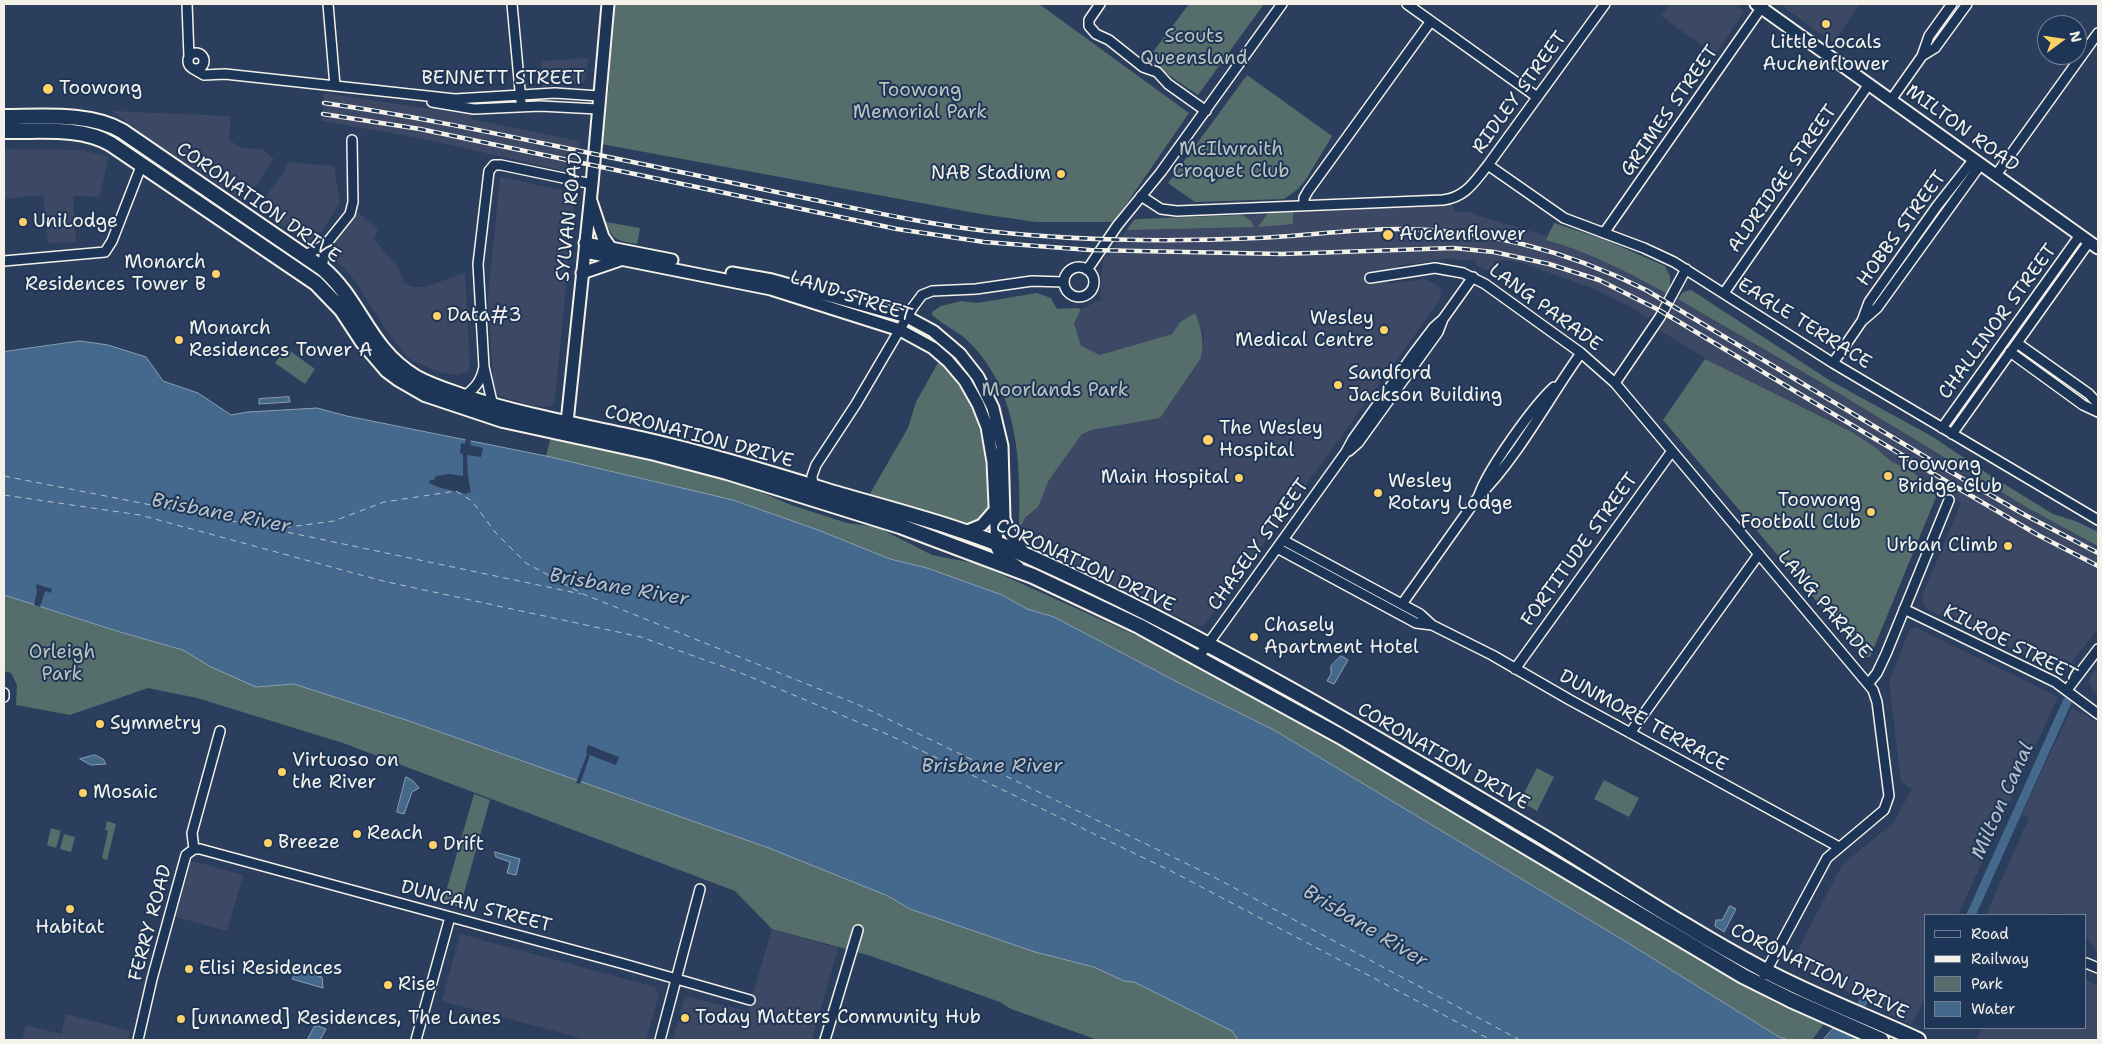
<!DOCTYPE html>
<html>
<head>
<meta charset="utf-8">
<style>
	body { margin:0 }
	#map { position:relative; width:2102px; height:1044px; overflow:hidden; background:#2b3e5d; font-family:"Shantell Sans",sans-serif }
	canvas { display:block }
	.frame { position:absolute; inset:0; border:5px solid #f4f1e8; pointer-events:none }
	.legend { position:absolute; left:1924px; top:914px; width:162px; height:115px; box-sizing:border-box; background:#1d3557; border:1px solid #738091; margin:0; padding:6px 9px; list-style:none; font-size:15px; color:#f4f1e8 }
	.legend li { display:flex; align-items:center; gap:10px; height:25px }
	.legend b { width:25px; border:1px solid #738091 }
	.north { position:absolute; left:2037px; top:15px; width:50px; height:50px; box-sizing:border-box; background:#1d3557; border:1px solid #738091; border-radius:50%; rotate:76deg; font-size:14px; font-weight:700; line-height:20px; text-align:center; color:#f4f1e8 }
	.north::after { content:''; display:block; margin:auto; width:18px; height:22px; background:#ffd166; clip-path:polygon(50% 0,100% 100%,50% 72%,0 100%) }
</style>
</head>
<body>
<div id="map">
<canvas width="2102" height="1044"></canvas>
<div class="frame"></div>
<ul class="legend">
<li><b style="height:6px;background:#1d3557"></b>Road</li>
<li><b style="height:6px;background:#f4f1e8"></b>Railway</li>
<li><b style="height:14px;background:#556e6b"></b>Park</li>
<li><b style="height:14px;background:#45698c"></b>Water</li>
</ul>
<div class="north">N</div>
</div>
<script>
const context = document.querySelector('canvas').getContext('2d');
context.lineJoin = 'round';
function paint(path, color) { context.fillStyle = color; context.fill(path, 'evenodd'); }
function strokePath(path, color, width, dash) { context.strokeStyle = color; context.lineWidth = width; context.lineCap = dash ? 'butt' : 'round'; context.setLineDash(dash || []); context.stroke(path); }
function label(font, color, halo, rows, align = 'center') {
  context.font = font + ' "Shantell Sans",sans-serif'; context.lineWidth = 4; context.setLineDash([]); context.textBaseline = 'middle'; context.strokeStyle = halo; context.fillStyle = color; for (const [text, x, y, turn = 0] of rows) {
    context.save(); context.translate(x, y); context.rotate((+turn || 0) * Math.PI / 180); context.textAlign = isNaN(turn) ? turn : align; if (halo) context.strokeText(text, 0, 0); context.fillText(text, 0, 0); context.restore();
  }
}
paint(new Path2D(`
	M1670 4H1734L1742 10 1743 13 1715 55 1661 16Z
	M1782 4H1860L1833 43 1781 5Z
	M588 58 586 79 583 83 543 87 541 61Z
	M324 93 472 115 471 119 580 141 578 174 424 139 322 121Z
	M112 111 231 116 229 140 242 148 263 149 274 159 245 202 151 140Z
	M4 149 82 150 109 157 99 197 73 196 76 242 48 243 43 195 4 199Z
	M287 162 334 166 340 203 322 231 310 243 306 242 257 209 285 170Z
	M500 177 572 192 575 194 555 398 552 407 530 405 494 394 488 296Z
	M1453 205 1454 212H1473V214L1547 236 1550 231 1668 294 1658 312 1647 318 1631 307 1592 288 1519 262 1501 260 1492 273 1476 265 1475 260 1443 259 1396 266H1398L1387 284 1424 279 1439 286 1441 294 1440 300 1204 626H1197L1045 553 1022 535 1019 530 1022 522 1038 507 1049 480 1082 434 1092 430 1160 418 1201 358 1204 335 1195 313 1180 322 1172 334 1100 355 1081 347 1074 323 1081 309 1102 299 1100 296 1103 261 1107 254 1110 257V252L1134 220Z
	M358 212 378 230 374 239 399 269 403 281 412 287H424L465 273 470 367 468 371 458 375 439 372 419 364 407 357 388 333 355 281 345 269 331 258 329 252Z
	M1691 290 1829 380 1933 437 1991 476 2053 514 2098 532V584L2080 575 2098 585V629L2066 669 2059 672 1927 609 1922 600 1923 594 1961 503 1908 469 1892 462 1876 448 1852 432 1720 367 1659 330 1683 292Z
	M1915 627 2058 697 1958 915H1926V997L1911 1025 1795 965 1793 959 1842 865 1893 823 1912 789 1901 782 1889 682 1909 631Z
	M2098 666V694L2093 691 2089 683 2090 676Z
	M2072 707 2080 714 2081 712 2098 723V953L2086 937V915L2050 913 2047 915H1986L2029 818 2022 814Z
	M191 862H196L243 875 227 931 176 917Z
	M772 929 838 948 812 1040H673L685 996 748 1011Z
	M460 934 655 987 659 994 646 1040H588L442 1001Z
	M2086 980 2098 986V1040H1975L1982 1028H2086Z
	M66 1014 130 1031 128 1040H22L26 1025 61 1034Z`), '#3c4864');
paint(new Path2D(`
	M614 4H1039L1189 113 1114 222H1036L981 214 601 144 609 85 608 62Z
	M1189 4H1264L1198 95 1147 60Z
	M1247 75 1332 136 1305 181 1297 190 1284 199 1195 202 1168 183Z
	M1293 212V224L1258 227 1268 213Z
	M1242 215 1251 221 1254 227 1127 230 1134 220 1138 219Z
	M606 222 640 228 637 244C618 240 613 242 606 222Z
	M1554 223 1603 239 1665 266 1670 276V292L1668 294C1629 273 1590 252 1546 240Z
	M1691 290 1829 380 1933 437 1991 476 2053 514 2078 522 2098 532V546L2028 508 1817 380 1678 299 1683 292Z
	M1037 293 1051 298 1057 309 1076 308 1081 309 1074 323 1081 346 1100 355 1172 334 1180 322 1195 313C1202 329 1204 340 1201 358L1160 418 1092 430 1082 434 1049 480 1038 507 1025 518 1019 530C1021 463 1019 392 969 342 958 331 943 325 932 315V312L941 306 961 301 977 303Z
	M286 348 315 369 305 384 275 363Z
	M1705 359 1852 432 1876 448 1892 462 1908 469 1939 490 1870 657H1864L1663 420Z
	M939 361C983 409 985 444 989 506L986 516 970 527 868 497 908 428 916 402Z
	M551 437 730 479 791 505 847 523 877 527 932 555 978 564 1153 643 1321 733 1380 770 1515 845 1681 949 1776 1003 1826 1021 1812 1040H1789L1779 1037 1628 943 1274 730 1183 685 1054 617 1027 609 1002 595 927 568 890 559 818 530 733 500 546 456Z
	M4 595 120 632 183 650 256 686 294 684 409 721 769 848 888 896 910 909 1035 952 1094 967 1124 981 1134 982 1233 1031 1238 1040H1098L1011 1009 1000 1002 868 955 772 929 735 891 343 743 197 698 148 688 70 715 16 705 17 685 11 673 4 671Z
	M1537 768 1554 777 1537 811 1520 801Z
	M1604 780 1639 798 1629 817 1594 799Z
	M474 794 490 800 460 907 443 902Z
	M107 821 116 824 107 860 102 858 108 831 105 830Z
	M51 828 61 831 56 848 47 845Z
	M64 834 75 837 71 852 60 849Z`), '#556e6b');
const water = new Path2D(`
	M80 341 108 345 146 357 163 381 198 393 231 415 248 412 317 408 347 416 546 456 733 500 818 530 890 559 927 568 1002 595 1027 609 1054 617 1183 685 1274 730 1628 943 1779 1037 1789 1040H1238L1232 1031 1134 982 1124 981 1094 967 1035 952 910 909 888 896 769 848 409 721 294 684 256 687 211 667 183 650 120 632 4 595V352Z
	M289 397 290 402 259 404V399Z
	M1341 656 1348 660 1334 684 1327 681 1331 674V666Z
	M95 755 103 759 106 764 91 765 80 759Z
	M406 777 413 781 419 788 412 792 404 814 397 812Z
	M495 852 520 859 516 875 507 873 510 862 496 857Z
	M1730 906 1736 909 1724 932 1715 926 1716 920H1722Z
	M307 968 315 969 318 976 322 977 323 988 292 979 298 970H304Z
	M318 1026 326 1029 320 1040H307L314 1027Z
	M1834 1028 1855 1037 1853 1040H1823Z`);
paint(water, '#45698c');
strokePath(water, '#8b9fb1', 1);
paint(new Path2D(`
	M466 437 471 438 470 445 483 448 481 457 467 455 468 476 471 493 468 492 467 494 441 488 429 483 430 480H434L436 476 450 474 463 476V454L460 453 461 443 465 444Z
	M36 584 52 589 51 593 46 591 44 594 40 607 34 605 37 592Z
	M588 745 619 757 616 765 590 755 580 784 576 783 587 754 586 752Z`), '#2b3e5d');
strokePath(new Path2D(`
	M1971 915 2067 702
	M1847 1033 1863 1002`), '#45698c', 9);
strokePath(new Path2D(`
	M4 476 273 529
	M4 495 140 515 383 581 641 637 741 673 889 735 1175 873 1491 1040
	M274 529 334 521 384 502 456 491 472 501 495 532 526 563 583 594 859 705 1210 875 1520 1040
	M277 530 581 594`), '#b7c1c8', 1, [6, 5]);
const minor = new Path2D(`
	M187 4 189 57
	M328 4 335 86
	M512 4 521 101
	M1100 4 1089 20V26L1096 34 1109 40 1143 67 1157 72 1168 84 1206 111
	M1407 4 1537 97
	M188 61a8 8 0 1 1 16 0a8 8 0 1 1-16 0Z
	M1922 56 1935 48 1967 4
	M192 68 204 75 225 74 455 99 555 93 599 96
	M1891 100 1922 56 1929 36 1952 4
	M432 102 474 109 540 106 598 109
	M1488 165 1564 218 1644 248 1674 262 1833 363 2098 520
	M1996 175 2098 33
	M1141 196 1161 209 1177 211 1443 200C1466 197 1474 182 1488 165L1605 4
	M1304 205V198L1308 191 1431 21
	M1604 233 1764 4
	M304 256 326 244 350 214 353 202 352 140
	M4 261 105 252 112 241 142 164
	M1064 282a15 15 0 1 1 30 0a15 15 0 1 1-30 0Z
	M322 268 326 244
	M1087 270 1117 226 1161 172 1282 4
	M1370 278 1435 268 1463 273 1485 284 1581 353 1615 383 1873 690 1877 702 1889 796 1884 810 1827 858 1764 975
	M1724 293 1869 84
	M1862 321 1869 302 1937 206 1974 159
	M2017 343 2089 394 2098 404
	M2010 352 2083 405 2098 412
	M1833 363 1862 321 1877 308 1981 164
	M1615 383 1660 317 1686 269
	M465 396C476 387 481 381 484 367
	M493 406 484 367 478 264 489 171 494 165H501L592 184
	M1942 428 2080 235
	M1952 434 2089 242
	M1349 451 1358 443 1438 332 1443 319 1473 277
	M813 486 812 476 816 465 856 404 913 307 922 295 932 291 976 289 1032 281 1064 282
	M1479 495C1488 469 1534 405 1554 387
	M1283 540 1420 614 1432 625 1492 655 1570 700 1839 847
	M1277 548 1416 623 1432 625
	M1402 604 1478 497C1518 457 1548 399 1581 353
	M1904 609 2055 682 2098 714
	M1198 658 1346 452 1353 439 1412 356 1434 327 1443 319
	M1515 669 1672 451
	M1869 683 1877 673 1886 654 1949 500
	M2067 690 2098 649
	M4 693V697
	M1630 733 1759 554
	M194 849H200L624 964 750 1000
	M2086 963 2098 968
	M138 1040 152 979 186 855 194 849 192 833 220 731
	M416 1040 450 917
	M660 1040 700 889
	M825 1040 858 930`);
const major = new Path2D(`
	M1756 4 2098 248
	M591 201 603 237 610 247
	M585 243 672 260
	M585 252 771 289 900 330 933 348 948 361 965 381 978 404 987 427 993 462 997 548 1000 554 1018 567
	M582 273 623 259
	M732 273 772 280 907 317 933 331 960 354 978 377 993 408 1002 446 1004 519 1009 532 1025 555
	M566 432 592 184 608 4
	M965 532 982 525 995 510`);
const highway = new Path2D(`
	M4 117C41 117 89 112 122 131L322 268C361 301 368 349 415 377 431 386 448 391 465 397 523 416 582 426 641 439 708 454 775 475 841 495 904 513 970 530 1030 557 1208 637 1377 738 1545 838 1617 882 1687 929 1762 969 1812 996 1866 1016 1918 1040
	M4 131C39 132 80 126 111 144L316 283 342 310 363 342 387 370 399 379 425 394 503 420 655 453 727 472 900 526 1033 576 1139 626 1340 736 1743 976 1791 1000 1881 1040`);
strokePath(minor, '#f4f1e8', 12);
strokePath(major, '#f4f1e8', 15);
strokePath(highway, '#f4f1e8', 18);
strokePath(minor, '#1d3557', 9);
strokePath(major, '#1d3557', 11);
strokePath(highway, '#1d3557', 14);
const rail = new Path2D(`
	M324 103C402 114 479 130 556 146 631 162 706 177 781 193 850 207 918 223 987 231 1077 241 1168 242 1257 238 1305 236 1352 229 1399 229 1485 229 1570 252 1646 290L1944 468 2025 515 2098 553
	M323 114 420 129 897 229 984 242 1090 250 1282 254 1453 248 1494 252 1549 264 1599 280 1659 310 1939 477 2038 535 2098 566`);
strokePath(rail, '#f4f1e8', 4.5);
strokePath(rail, '#1d3557', 2.5, [8]);
for (const [x, y, r, color] of [
	[1826,24,5,"#ffd166"],
	[48,89,6,"#ffd166"],
	[1061,174,5,"#ffd166"],
	[23,222,5,"#ffd166"],
	[1388,235,6,"#ffd166"],
	[216,274,5,"#ffd166"],
	[437,316,5,"#ffd166"],
	[1384,330,5,"#ffd166"],
	[179,340,5,"#ffd166"],
	[1338,385,5,"#ffd166"],
	[1208,440,6,"#ffd166"],
	[1888,476,5,"#ffd166"],
	[1239,478,5,"#ffd166"],
	[1378,493,5,"#ffd166"],
	[1871,512,5,"#ffd166"],
	[2008,546,5,"#ffd166"],
	[1254,637,5,"#ffd166"],
	[100,724,5,"#ffd166"],
	[282,772,5,"#ffd166"],
	[83,793,5,"#ffd166"],
	[357,834,5,"#ffd166"],
	[268,843,5,"#ffd166"],
	[433,845,5,"#ffd166"],
	[70,909,5,"#ffd166"],
	[189,969,5,"#ffd166"],
	[388,985,5,"#ffd166"],
	[685,1018,5,"#ffd166"],
	[181,1019,5,"#ffd166"]
]) { const dot = new Path2D(); dot.arc(x, y, r, 0, 2 * Math.PI); context.fillStyle = color; context.fill(dot); strokePath(dot, '#1d3557', 2); }
label('19px', '#bcc3bc', '#1d3557', [
	["Scouts",1194,37],
	["Queensland",1194,59],
	["Toowong",920,91],
	["Memorial Park",920,113],
	["McIlwraith",1231,150],
	["Croquet Club",1231,172],
	["Moorlands Park",1055,391],
	["Orleigh",62,653],
	["Park",62,675]
]);
label('19px', '#f4f1e8', '#1d3557', [
	["Little Locals",1826,43,"center"],
	["Auchenflower",1826,65,"center"],
	["Toowong",59,89],
	["NAB Stadium",1051,174,"right"],
	["UniLodge",33,222],
	["Auchenflower",1399,235],
	["Monarch",206,263,"right"],
	["Residences Tower B",206,285,"right"],
	["Data#3",447,316],
	["Wesley",1374,319,"right"],
	["Medical Centre",1374,341,"right"],
	["Monarch",189,329],
	["Residences Tower A",189,351],
	["Sandford",1348,374],
	["Jackson Building",1348,396],
	["The Wesley",1219,429],
	["Hospital",1219,451],
	["Toowong",1898,465],
	["Bridge Club",1898,487],
	["Main Hospital",1229,478,"right"],
	["Wesley",1388,482],
	["Rotary Lodge",1388,504],
	["Toowong",1861,501,"right"],
	["Football Club",1861,523,"right"],
	["Urban Climb",1998,546,"right"],
	["Chasely",1264,626],
	["Apartment Hotel",1264,648],
	["Symmetry",110,724],
	["Virtuoso on",292,761],
	["the River",292,783],
	["Mosaic",93,793],
	["Reach",367,834],
	["Breeze",278,843],
	["Drift",443,845],
	["Habitat",70,928,"center"],
	["Elisi Residences",199,969],
	["Rise",398,985],
	["Today Matters Community Hub",695,1018],
	["[unnamed] Residences, The Lanes",191,1019]
], 'left');
label('19px', '#f4f1e8', '#1d3557', [
	["BENNETT STREET",503,79],
	["RIDLEY STREET",1520,93,-54],
	["GRIMES STREET",1670,111,-55],
	["MILTON ROAD",1962,129,36],
	["ALDRIDGE STREET",1783,179,-55],
	["CORONATION DRIVE",258,203,35],
	["SYLVAN ROAD",570,217,-84],
	["HOBBS STREET",1902,229,-54],
	["LAND STREET",851,297,18],
	["LANG PARADE",1545,308,36],
	["CHALLINOR STREET",1998,322,-54],
	["EAGLE TERRACE",1804,324,32],
	["CORONATION DRIVE",699,437,15],
	["CHASELY STREET",1259,545,-54],
	["FORTITUDE STREET",1580,550,-54],
	["CORONATION DRIVE",1085,566,25],
	["LANG PARADE",1824,605,50],
	["KILROE STREET",2010,644,27],
	["DUNMORE TERRACE",1643,721,29],
	["CORONATION DRIVE",1443,757,30],
	["DUNCAN STREET",476,907,15],
	["FERRY ROAD",151,923,-75],
	["CORONATION DRIVE",1819,972,26]
]);
label('italic 20px', '#b7c1c8', '#1d3557', [
	["Brisbane River",221,514,11],
	["Brisbane River",619,588,10],
	["Brisbane River",992,767],
	["Milton Canal",2003,801,-66],
	["Brisbane River",1365,927,31]
]);
</script>
</body>
</html>
